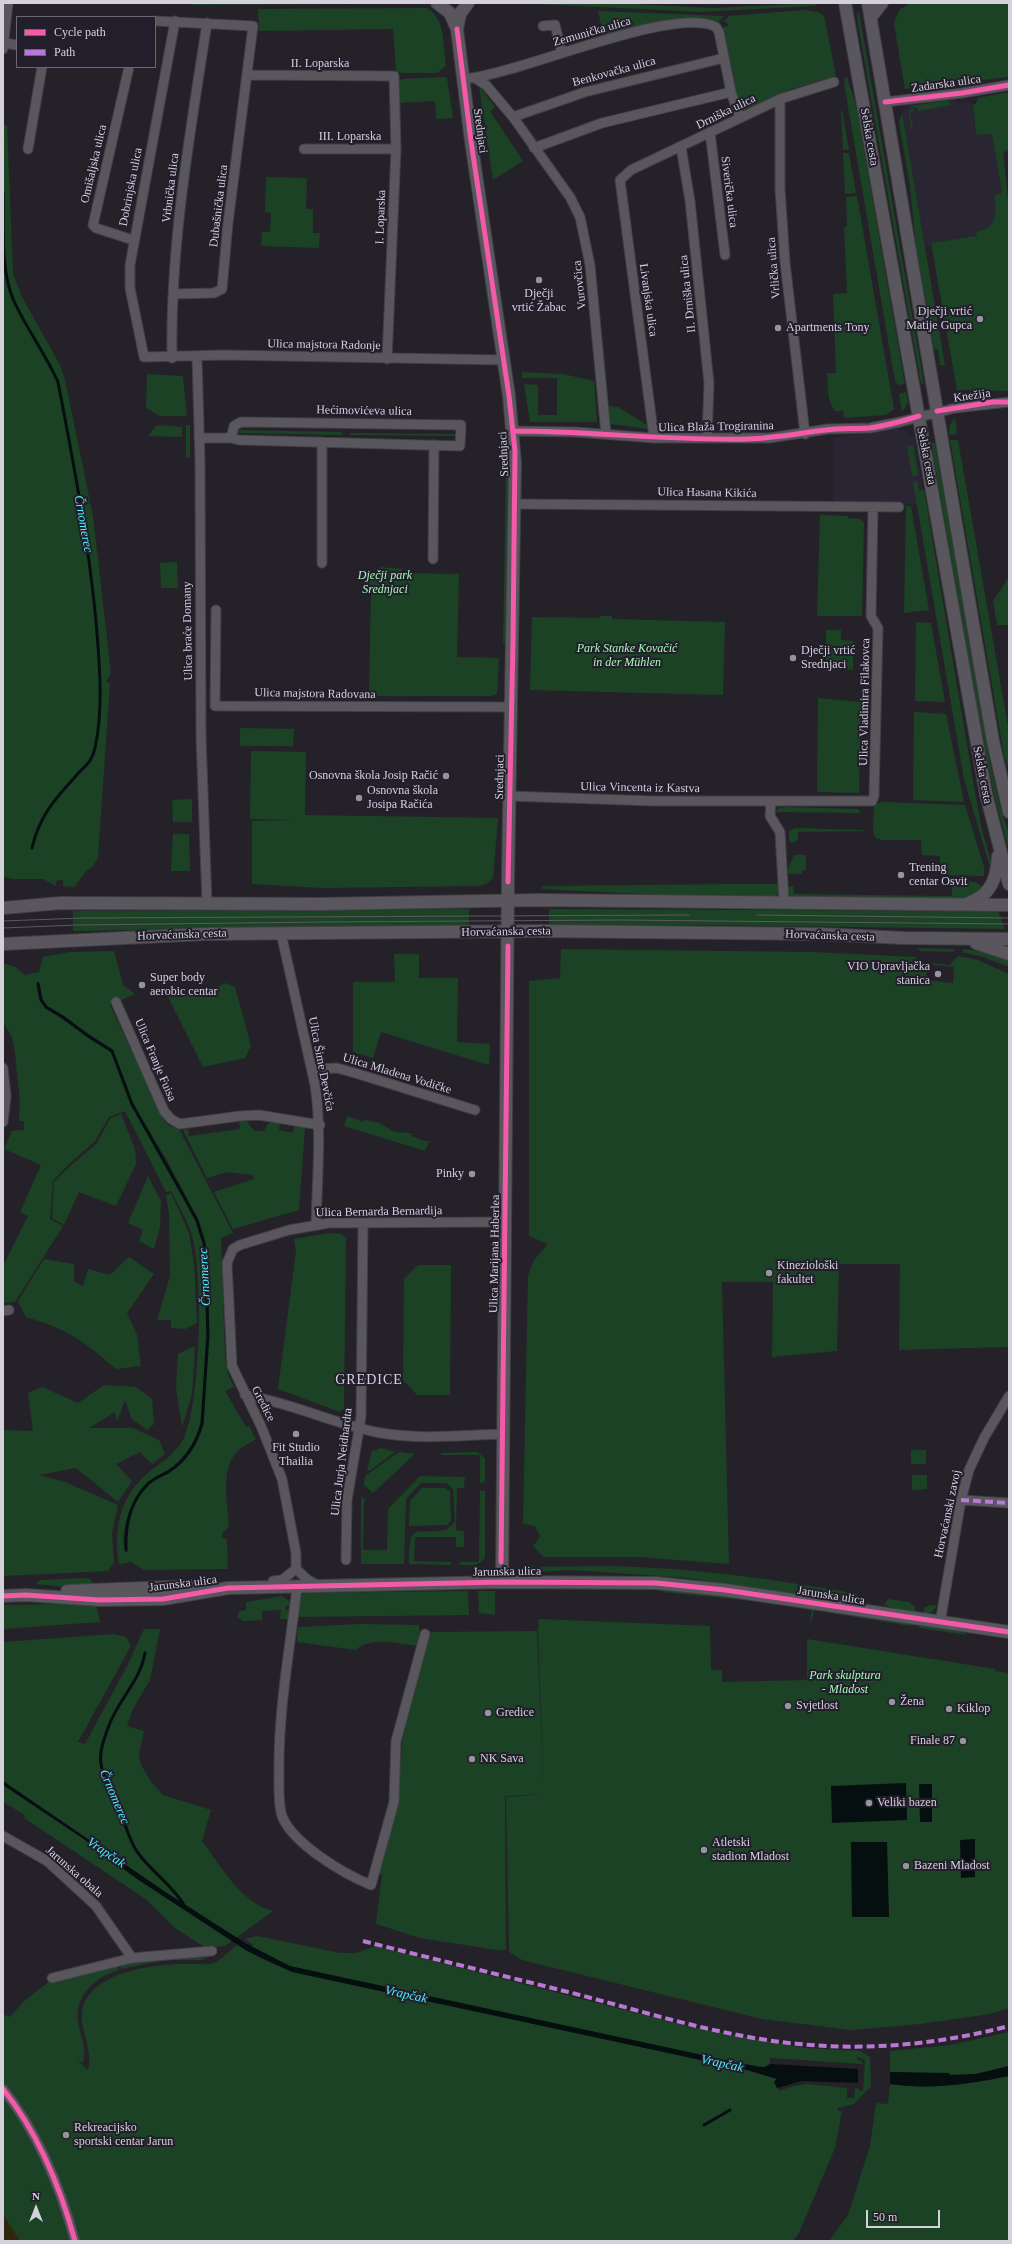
<!DOCTYPE html>
<html>
<head>
<meta charset="utf-8">
<style>
	body { margin:0 }
	#map { position:relative; width:1012px; height:2244px; overflow:hidden; background:#242228; font-family:"Times New Roman",serif }
	canvas { display:block }
	.frame { position:absolute; inset:0; border:4px solid #d4d1da; pointer-events:none }
	.legend { position:absolute; left:16px; top:16px; width:140px; height:52px; box-sizing:border-box; background:#231e2c; border:1px solid #6a6672; margin:0; padding:5px 7px; list-style:none; font-size:12px; color:#d4d1da }
	.legend li { display:flex; align-items:center; gap:8px; height:20px }
	.legend b { width:20px; border:1px solid #6a6672 }
	.north { position:absolute; left:16px; top:2188px; width:40px; height:40px; -webkit-text-stroke:3px #231e2c; paint-order:stroke; rotate:0deg; font-size:11px; font-weight:700; line-height:16px; text-align:center; color:#d4d1da }
	.north::after { content:''; display:block; margin:auto; width:14px; height:18px; background:#d4d1da; clip-path:polygon(50% 0,100% 100%,50% 72%,0 100%) }
	.scale { position:absolute; left:866px; top:2210px; width:74px; height:18px; box-sizing:border-box; border:2px solid #d4d1da; border-top:0; padding-left:5px; font-size:12px; line-height:14px; white-space:nowrap; color:#d4d1da; -webkit-text-stroke:3px #231e2c; paint-order:stroke }
</style>
</head>
<body>
<div id="map">
<canvas width="1012" height="2244"></canvas>
<div class="frame"></div>
<ul class="legend">
<li><b style="height:5px;background:#f35aa7"></b>Cycle path</li>
<li><b style="height:5px;background:#ba77d6"></b>Path</li>
</ul>
<div class="north">N</div>
<div class="scale">50 m</div>
</div>
<script>
const context = document.querySelector('canvas').getContext('2d');
context.lineJoin = 'round';
function paint(path, color) { context.fillStyle = color; context.fill(path, 'evenodd'); }
function strokePath(path, color, width, dash) { context.strokeStyle = color; context.lineWidth = width; context.lineCap = dash ? 'butt' : 'round'; context.setLineDash(dash || []); context.stroke(path); }
function label(font, color, halo, rows, align = 'center') {
  context.font = font + ' "Times New Roman",serif'; context.lineWidth = 4; context.setLineDash([]); context.textBaseline = 'middle'; context.strokeStyle = halo; context.fillStyle = color; for (const [text, x, y, turn = 0] of rows) {
    context.save(); context.translate(x, y); context.rotate((+turn || 0) * Math.PI / 180); context.textAlign = isNaN(turn) ? turn : align; if (halo) context.strokeText(text, 0, 0); context.fillText(text, 0, 0); context.restore();
  }
}
paint(new Path2D(`
	M951 98 958 103 972 102 976 135 1002 133 1009 210V247H916L910 186 900 119 904 109 912 103Z
	M895 429 904 430 914 438 926 504 903 505 833 504 834 438Z`), '#292533');
paint(new Path2D(`
	M196 3H328L346 4 189 5Z
	M517 3H613L712 8 818 3 815 6 700 12Z
	M910 3H1009V77L905 89 894 24 899 10Z
	M426 8C446 16 443 48 446 66L437 73H399L396 71 393 29 259 31 258 9Z
	M804 10 818 12 824 16 836 76 791 89 745 111 739 107 736 101 722 28 729 25 724 21 729 16Z
	M598 11 724 16 719 22 708 18 698 19 604 38Z
	M859 12 924 383 921 384 858 24 857 13Z
	M443 77 447 78 453 118 436 119 435 101 400 103 399 82 402 79Z
	M847 77 856 105 905 384 899 385 895 381 844 83 845 78Z
	M479 86 495 107 490 111 523 161 493 180Z
	M1009 92V151L1003 152 1009 210V391L957 390 931 243 977 236 976 232C998 228 997 212 994 195L1002 193 992 134 976 135 973 104H976L978 98Z
	M947 100 952 105 918 111 917 107 913 108 914 111 910 112 913 128H911L909 112 913 106Z
	M841 110H842L849 150H843Z
	M902 113 945 365H940L938 349H934L916 247 910 186 899 123Z
	M3 125H7L13 274 23 299 60 365 65 380 93 516 111 674 107 680V683H110L98 857 93 866 86 871 74 887 63 886V880L56 881V886L43 879H11L3 876Z
	M843 153H849L856 193 845 194Z
	M266 177 307 178 306 209H313V233H320L319 248 261 246 262 232H270L271 213 265 212Z
	M857 196 894 409 886 415 844 418 843 411H835C827 401 828 385 827 373H836L833 294 847 293 844 227 847 226 846 197Z
	M522 372 563 374 594 381 597 422H530L524 384 538 385V415H557V378H522Z
	M147 374 183 376 187 416H160L146 408Z
	M906 392 908 402 902 413 899 394Z
	M607 406 618 407 650 427 649 429 610 424Z
	M955 418 957 434 949 435 950 425Z
	M157 425 182 427V437L148 436Z
	M190 425V457L186 458V425Z
	M237 430 342 432V435L237 433Z
	M350 433 455 434V436L350 435Z
	M950 440H958L1009 732V770L1004 755Z
	M931 443H935L990 761 999 803 1009 834V851L994 795 978 713Z
	M913 445 918 475 912 476 907 446Z
	M508 465 506 645 503 644 506 466Z
	M917 481 919 491 924 490 976 798 982 830 992 864 991 871 964 779 913 482Z
	M906 506H911L929 610 904 613Z
	M820 515 848 516V518L860 519 864 523 862 616H817Z
	M177 562 178 588H161L160 563Z
	M380 567 402 569V573L459 574 457 657 499 658 497 694 491 696H369L371 589 366 582 372 575V572H375Z
	M1009 577V625H997L993 601Z
	M600 616H612V619L725 622 723 695 530 690 532 617 599 618Z
	M916 622 931 623 945 702 915 701Z
	M826 630H841V640L853 641V670H826Z
	M818 698 861 702 859 793 817 792Z
	M914 712 946 714 964 802 913 800Z
	M240 728 294 729 293 746H240Z
	M251 751 306 752 305 815 498 818 493 878 488 883 480 886 322 888 252 884V821L293 820 250 819Z
	M192 799V822H173L172 800Z
	M883 802 965 805 984 867V876L940 875V856L922 855 921 840H882L876 838 873 833 874 804Z
	M784 807 858 809 861 813 776 812 777 809Z
	M795 828 863 830 864 831 798 832V840L793 843 789 841V831Z
	M173 834H189L190 871H171Z
	M794 855H806V870L802 871V874H788V869Z
	M952 880 975 882 986 889 965 899 792 897 788 894 787 887 793 886 794 894 952 896Z
	M731 884H777L782 887 781 892 773 897 661 895 541 889 543 886Z
	M469 909V925L73 931V911Z
	M549 909 998 911 1005 929 696 925 549 927Z
	M917 948 955 949 953 952 920 951Z
	M561 949 811 952 916 957 920 967 927 968 926 980 953 983 954 967 933 965V963L950 965 958 956 978 960 1009 974V1347L899 1350 900 1264H839L837 1351 772 1357 773 1282H722L729 1564 639 1557H544L533 1546 540 1537 535 1526 523 1524 528 1275 534 1260 548 1244 529 1236V981L560 978Z
	M964 949 985 952 1009 960V965L1007 966 983 957 962 952Z
	M114 951 123 985 135 994 110 1005 164 1120 168 1125 179 1129 233 1233 221 1238 225 1355 228 1374 234 1387 225 1391 246 1427 249 1426 256 1439C250 1443 241 1447 236 1453 220 1470 228 1505 229 1526L222 1534V1538L227 1539 228 1569 144 1570 131 1562 119 1564C113 1530 120 1496 148 1473 160 1463 175 1455 183 1440 201 1404 204 1271 191 1232 186 1218 178 1205 171 1191L166 1192 125 1111 109 1117 95 1141 68 1165 53 1181 50 1219 63 1226 15 1302 3 1303V1266L28 1216 20 1212 41 1165 4 1149 12 1131 24 1130V1121H19L20 1102 15 1053 12 1037 3 1022V963L15 967 25 975 39 972 43 957 69 952ZM37 982H39L43 1000 47 1006 113 1050 133 1104 167 1160 198 1220 207 1252 209 1309 204 1423C200 1438 192 1455 179 1466 170 1473 156 1477 148 1485 133 1500 121 1531 128 1552H126C117 1535 133 1494 148 1482 157 1474 170 1471 179 1462 190 1451 197 1437 201 1422L206 1335 205 1269 203 1244 195 1221 165 1162 130 1104 111 1052 45 1008 40 1001Z
	M394 954H419V978H458L457 1042 490 1044 489 1065 381 1032 373 1058 353 1052V982H395Z
	M226 983 235 987 251 1046 245 1058 203 1067 167 995 173 989 216 987Z
	M121 1114 135 1149 136 1164 116 1206 79 1192 64 1225 52 1218 54 1182 69 1167 97 1143 110 1119Z
	M347 1116 363 1122 364 1120 380 1123 394 1132 412 1133 411 1136 424 1141H429L425 1151 344 1126Z
	M239 1120 247 1121 254 1131H264C267 1123 271 1121 280 1122L279 1130 293 1133 295 1125 305 1127 299 1210 233 1229 214 1192 254 1179 253 1175 228 1172 207 1178 183 1130 188 1129 189 1136 240 1129Z
	M148 1176 161 1201 160 1227 154 1249 139 1241 143 1230 128 1223Z
	M171 1193 189 1233 194 1263 197 1323 185 1329 171 1328V1320H157L170 1276 169 1214 166 1195Z
	M329 1233 341 1234 346 1238 344 1409 340 1412 278 1389 296 1251 294 1239Z
	M129 1257 154 1274 127 1313 137 1335 141 1366 116 1369C84 1341 67 1329 26 1317L18 1301 44 1259 74 1264V1281L83 1286 88 1269 110 1275Z
	M418 1265H451L450 1395H417L403 1380 404 1279Z
	M195 1346 192 1394 182 1427 176 1388 178 1354Z
	M104 1385 136 1387 152 1399 154 1424 147 1430 132 1419 125 1400 117 1422 115 1412 89 1428H133L159 1440 165 1454 152 1464 140 1452 116 1464 132 1481 118 1502 76 1468 39 1475 65 1482 118 1505 112 1534 114 1563 108 1571 3 1576V1430L33 1431 28 1393 42 1387 78 1403Z
	M381 1448 395 1452 371 1470H367L372 1451Z
	M911 1450H926V1464H911Z
	M399 1452 415 1454 373 1493 364 1485 365 1476Z
	M477 1452 485 1458V1482L480 1483V1455H441V1453Z
	M912 1475H927V1489L912 1490Z
	M420 1476 465 1477 464 1488H457L456 1530 464 1531V1547H456V1537H415L414 1561 451 1562V1565L409 1564C410 1521 412 1535 446 1530L455 1522 453 1489 446 1483H421L406 1499 404 1564H361V1496L366 1500 364 1502 363 1550H387L388 1509Z
	M422 1488H445L450 1491 451 1521 447 1525 409 1526 410 1501Z
	M480 1491H485V1557C480 1567 469 1565 459 1565L460 1562H479Z
	M611 1566C693 1568 773 1579 853 1593L857 1594 859 1600 835 1601 688 1578 570 1570 536 1572 521 1567Z
	M89 1578 94 1584 64 1587 36 1584 40 1580Z
	M665 1590 754 1599V1601L662 1592Z
	M468 1591 469 1615 298 1617 300 1596 304 1593Z
	M478 1591H495V1615L479 1613Z
	M282 1596 289 1601V1606H285L286 1610H289L288 1619H280L281 1610 262 1611V1620L243 1621 237 1617 240 1611 246 1610V1602Z
	M888 1599 909 1602 915 1607V1614L884 1605Z
	M96 1603 100 1622 3 1629V1605Z
	M931 1605 938 1606 929 1614 921 1615 925 1607Z
	M819 1609 912 1624 910 1626 814 1610 812 1620H810L812 1610Z
	M539 1619 710 1626 711 1670H722V1682L807 1680V1639L995 1669V1671L1009 1673V2008L990 2014 920 2024 851 2030 762 2019 522 1960 509 1952 506 1797 543 1794 505 1796 506 1950H497L420 1938 376 1924 382 1875 379 1874 380 1867 396 1814 404 1725 431 1632 537 1631 544 1794 538 1630Z
	M361 1624 419 1625 420 1646C401 1645 370 1635 356 1650L297 1642 298 1627Z
	M920 1625 964 1632 966 1635 919 1628Z
	M144 1629H160L150 1680 133 1709 127 1726 144 1731 139 1754 141 1765 152 1783 163 1795 211 1810 202 1841C221 1866 241 1903 273 1911L225 1946 206 1948 175 1928 147 1900 24 1818 25 1815 3 1802V1642L114 1634 126 1637 131 1646 78 1742 85 1744 127 1666Z
	M257 1936 340 1953H356L375 1946 691 2027 805 2048 860 2051 870 2057 871 2086 854 2104 838 2108V2111H842L835 2148 798 2235 792 2241H3V2014L10 2017 23 2002 51 1980 117 1963 119 1970C96 1976 74 1996 78 2021 80 2036 87 2048 83 2063L77 2060 88 2070C94 2048 77 2026 83 2007 94 1972 150 1965 181 1964 191 1963 205 1966 214 1963 222 1960 231 1949 238 1944L260 1958 293 1972 747 2070 777 2079 774 2082 779 2091 794 2086 807 2084 847 2088V2098H854L855 2088 859 2089 860 2092 863 2090 865 2060 857 2057V2059L862 2061 863 2064 770 2058V2064L765 2067 729 2061 302 1970 279 1962 252 1947 253 1945 245 1939Z
	M213 1952 218 1953 202 1960H165L121 1969 120 1962Z
	M1009 2032V2066L976 2074 949 2075 890 2072V2051L950 2045Z
	M1009 2076V2241H829L848 2215 870 2146 876 2103 888 2104 890 2084C929 2090 971 2084 1009 2076Z`), '#1b4225');
paint(new Path2D(`
	M3 2214 20 2241H3Z`), '#2e270b');
paint(new Path2D(`
	M3 1781 167 1893 247 1944 290 1966 758 2067H765L770 2064 858 2069V2083L802 2081 777 2088 774 2082 777 2079 747 2070 292 1972 247 1951 137 1879 85 1840 3 1785Z
	M906 1783 907 1820 832 1823 831 1786Z
	M919 1784H932V1822H920Z
	M975 1839V1877L961 1878 960 1840Z
	M851 1842H887L889 1917H852Z
	M1009 2066V2076C971 2084 929 2090 890 2084V2072L949 2073 950 2075 976 2074Z`), '#050f10');
strokePath(new Path2D(`
	M3 193C4 227 0 267 13 299 26 328 45 353 58 382 74 465 90 549 97 633 100 670 103 712 95 748 92 763 84 766 75 777 54 800 39 817 32 848
	M38 984 41 1000 46 1007 63 1017 88 1036 112 1051 132 1104 197 1220 204 1243 206 1270 208 1336 202 1423C197 1443 185 1461 168 1472 161 1476 152 1479 147 1485 130 1502 125 1527 126 1550
	M145 1653C140 1682 117 1701 108 1728 104 1739 99 1752 101 1764 103 1779 115 1796 120 1811 126 1825 129 1841 138 1853 152 1872 172 1885 184 1905
	M704 2125 730 2110`), '#050f10', 3);
const street = new Path2D(`
	M155 21 253 26 228 223 222 289 214 293 173 294
	M175 21 130 265V288L144 357 225 355 503 360
	M543 26 555 25 562 53
	M4 43 17 45
	M3 49 8 3
	M129 67 93 225 96 228 133 240
	M247 75 394 76 396 149 387 359
	M471 78C523 72 676 5 716 27L719 32 731 92 740 118
	M475 78 486 85 513 117 570 197 580 217 590 265 606 434
	M780 99V189L785 262 805 434
	M885 102 962 93 1009 85
	M513 117 585 92 724 58
	M710 132 725 255
	M681 147 690 201 709 383 707 438
	M534 148 602 123 731 92
	M28 149 42 67
	M304 149H396
	M197 357 200 462 201 736 207 904
	M172 358C170 245 190 134 207 23
	M513 431 576 432 654 438H769L828 429 870 428 900 422 955 408 1009 402
	M199 438H231L239 440 460 446 461 425 241 422 234 426 231 438
	M654 438 620 180 631 170 780 99 834 82
	M322 442V563
	M515 504 899 507
	M433 559 434 445
	M216 610 215 706 511 707
	M509 796 654 801H872L874 796 878 628 871 616 873 507
	M771 801 770 816 780 832 784 902
	M281 933 315 1085C322 1132 317 1178 316 1225
	M116 1002 164 1111 171 1119 180 1124 240 1116 259 1115 320 1125
	M3 1068 6 1096 3 1122
	M312 1069 337 1068 355 1073 475 1110
	M3 1311 9 1310
	M245 1395C292 1403 334 1424 381 1433 421 1440 463 1435 503 1434
	M961 1500 1009 1503
	M346 1560 347 1500 361 1417 363 1223
	M273 1581 282 1580 296 1569
	M319 1586 308 1580 296 1569V1553L282 1479 261 1426 232 1366 227 1263 233 1249 240 1245 289 1230 329 1223 505 1222
	M297 1587C290 1649 278 1711 279 1774 279 1786 278 1804 282 1816 293 1844 344 1874 371 1885L394 1802 396 1741 425 1634
	M940 1623 961 1500 969 1470 984 1438 1009 1396
	M3 1836 47 1861 96 1906 132 1958
	M52 1978 132 1958 212 1951
	M3 2089C39 2134 60 2186 75 2241`);
const secondary = new Path2D(`
	M437 3 450 13 457 29 471 141 509 396 515 463 508 877 502 1582
	M845 3 986 794 1009 884
	M868 3 975 636 993 741 1009 812
	M871 17 882 3
	M457 29 460 14 468 3
	M969 903C991 895 997 878 998 856
	M3 908 61 903 321 904 539 900 1009 905
	M976 943 1009 954
	M3 944 205 934 539 931 820 934 904 938 1009 939
	M67 1591 197 1586
	M3 1596 26 1595 100 1600 163 1599 228 1588 502 1582 656 1583 725 1590 1009 1632`);
strokePath(street, '#413f45', 11);
strokePath(secondary, '#413f45', 14);
strokePath(street, '#59575d', 9);
strokePath(secondary, '#59575d', 12);
strokePath(new Path2D(`
	M757 915 1009 918
	M3 921 83 918 689 915
	M3 928 77 925 323 922 620 920 1009 924`), '#5b595e', 1);
strokePath(new Path2D(`
	M961 1500 1009 1503
	M363 1941C434 1959 505 1976 576 1994 649 2013 723 2037 799 2044 870 2051 940 2044 1009 2026`), '#ba77d6', 4, [8, 4]);
strokePath(new Path2D(`
	M457 29 471 141 509 396 515 451 513 641 508 882
	M885 102 962 93 1009 85
	M937 411 993 402H1009
	M513 431C591 431 670 441 748 439 775 438 800 433 826 430 840 428 855 429 869 428 886 426 903 421 919 416
	M501 1562 508 946
	M3 1596 26 1595 100 1600 163 1599 228 1588 502 1582 656 1583 725 1590 1009 1632
	M3 2089C39 2134 60 2186 75 2241`), '#f35aa7', 5);
for (const [x, y, r, color] of [
	[539,280,4,"#96949c"],
	[980,319,4,"#96949c"],
	[778,328,4,"#96949c"],
	[793,658,4,"#96949c"],
	[446,776,4,"#96949c"],
	[359,798,4,"#96949c"],
	[901,875,4,"#96949c"],
	[938,974,4,"#96949c"],
	[142,985,4,"#96949c"],
	[472,1174,4,"#96949c"],
	[769,1273,4,"#96949c"],
	[296,1434,4,"#96949c"],
	[892,1702,4,"#96949c"],
	[788,1706,4,"#96949c"],
	[949,1709,4,"#96949c"],
	[488,1713,4,"#96949c"],
	[963,1741,4,"#96949c"],
	[472,1759,4,"#96949c"],
	[869,1803,4,"#96949c"],
	[704,1850,4,"#96949c"],
	[906,1866,4,"#96949c"],
	[66,2135,4,"#96949c"]
]) { const dot = new Path2D(); dot.arc(x, y, r, 0, 2 * Math.PI); context.fillStyle = color; context.fill(dot); strokePath(dot, '#231e2c', 1.5); }
label('12px', '#d4d1da', '#231e2c', [
	["Zemunička ulica",592,32,-16],
	["II. Loparska",320,64],
	["Benkovačka ulica",614,72,-15],
	["Zadarska ulica",946,84,-8],
	["Drniška ulica",726,112,-26],
	["Srednjaci",480,131,82],
	["III. Loparska",350,137],
	["Selska cesta",869,137,80],
	["Omišaljska ulica",94,164,-77],
	["Dobrinjska ulica",131,187,-79],
	["Vrbnička ulica",171,188,-83],
	["Siverička ulica",729,192,83],
	["Dubašnička ulica",219,206,-83],
	["I. Loparska",381,217,-88],
	["Vrlička ulica",774,268,-95],
	["Vurovčica",580,285,-96],
	["II. Drniška ulica",688,294,-96],
	["Livanjska ulica",648,300,82],
	["Ulica majstora Radonje",324,345,1],
	["Knežija",972,396,-8],
	["Hećimovićeva ulica",364,411,1],
	["Ulica Blaža Trogiranina",716,427,-1],
	["Srednjaci",504,454,-93],
	["Selska cesta",926,456,79],
	["Ulica Hasana Kikića",707,493,1],
	["Ulica braće Domany",188,631,-91],
	["Ulica majstora Radovana",315,694,1],
	["Ulica Vladimira Filakovca",865,702,-89],
	["Selska cesta",982,775,79],
	["Srednjaci",500,777,-89],
	["Ulica Vincenta iz Kastva",640,788,1],
	["Horvaćanska cesta",506,932,-1],
	["Horvaćanska cesta",182,935,-2],
	["Horvaćanska cesta",830,936,2],
	["Ulica Franje Fuisa",155,1060,67],
	["Ulica Šime Devčića",321,1064,79],
	["Ulica Mladena Vodičke",397,1074,17],
	["Ulica Bernarda Bernardija",379,1212,-1],
	["Ulica Marijana Haberlea",495,1254,-89],
	["Gredice",263,1404,63],
	["Ulica Jurja Neidhardta",342,1462,-83],
	["Horvaćanski zavoj",948,1514,-78],
	["Jarunska ulica",507,1572,-1],
	["Jarunska ulica",183,1584,-7],
	["Jarunska ulica",831,1596,9],
	["Jarunska obala",74,1872,41]
]);
label('12px', '#d4d1da', '#231e2c', [
	["Dječji",539,294,"center"],
	["vrtić Žabac",539,308,"center"],
	["Dječji vrtić",972,312,"right"],
	["Matije Gupca",972,326,"right"],
	["Apartments Tony",786,328],
	["Dječji vrtić",801,651],
	["Srednjaci",801,665],
	["Osnovna škola Josip Račić",438,776,"right"],
	["Osnovna škola",367,791],
	["Josipa Račića",367,805],
	["Trening",909,868],
	["centar Osvit",909,882],
	["VIO Upravljačka",930,967,"right"],
	["stanica",930,981,"right"],
	["Super body",150,978],
	["aerobic centar",150,992],
	["Pinky",464,1174,"right"],
	["Kineziološki",777,1266],
	["fakultet",777,1280],
	["Fit Studio",296,1448,"center"],
	["Thailia",296,1462,"center"],
	["Žena",900,1702],
	["Svjetlost",796,1706],
	["Kiklop",957,1709],
	["Gredice",496,1713],
	["Finale 87",955,1741,"right"],
	["NK Sava",480,1759],
	["Veliki bazen",877,1803],
	["Atletski",712,1843],
	["stadion Mladost",712,1857],
	["Bazeni Mladost",914,1866],
	["Rekreacijsko",74,2128],
	["sportski centar Jarun",74,2142]
], 'left');
label('italic 12px', '#a4fcb3', '#231e2c', [
	["Dječji park",385,576],
	["Srednjaci",385,590],
	["Park Stanke Kovačić",627,649],
	["in der Mühlen",627,663],
	["Park skulptura",845,1676],
	["- Mladost",845,1690]
]);
label('italic 13px', '#4aedfa', '#231e2c', [
	["Črnomerec",83,524,80],
	["Črnomerec",205,1277,-93],
	["Črnomerec",114,1797,67],
	["Vrapčak",106,1853,34],
	["Vrapčak",406,1995,12],
	["Vrapčak",722,2064,12]
]);
context.letterSpacing = '1px';
label('14px', '#d4d1da', '#231e2c', [
	["GREDICE",369,1380]
]);
context.letterSpacing = '0px';
</script>
</body>
</html>
